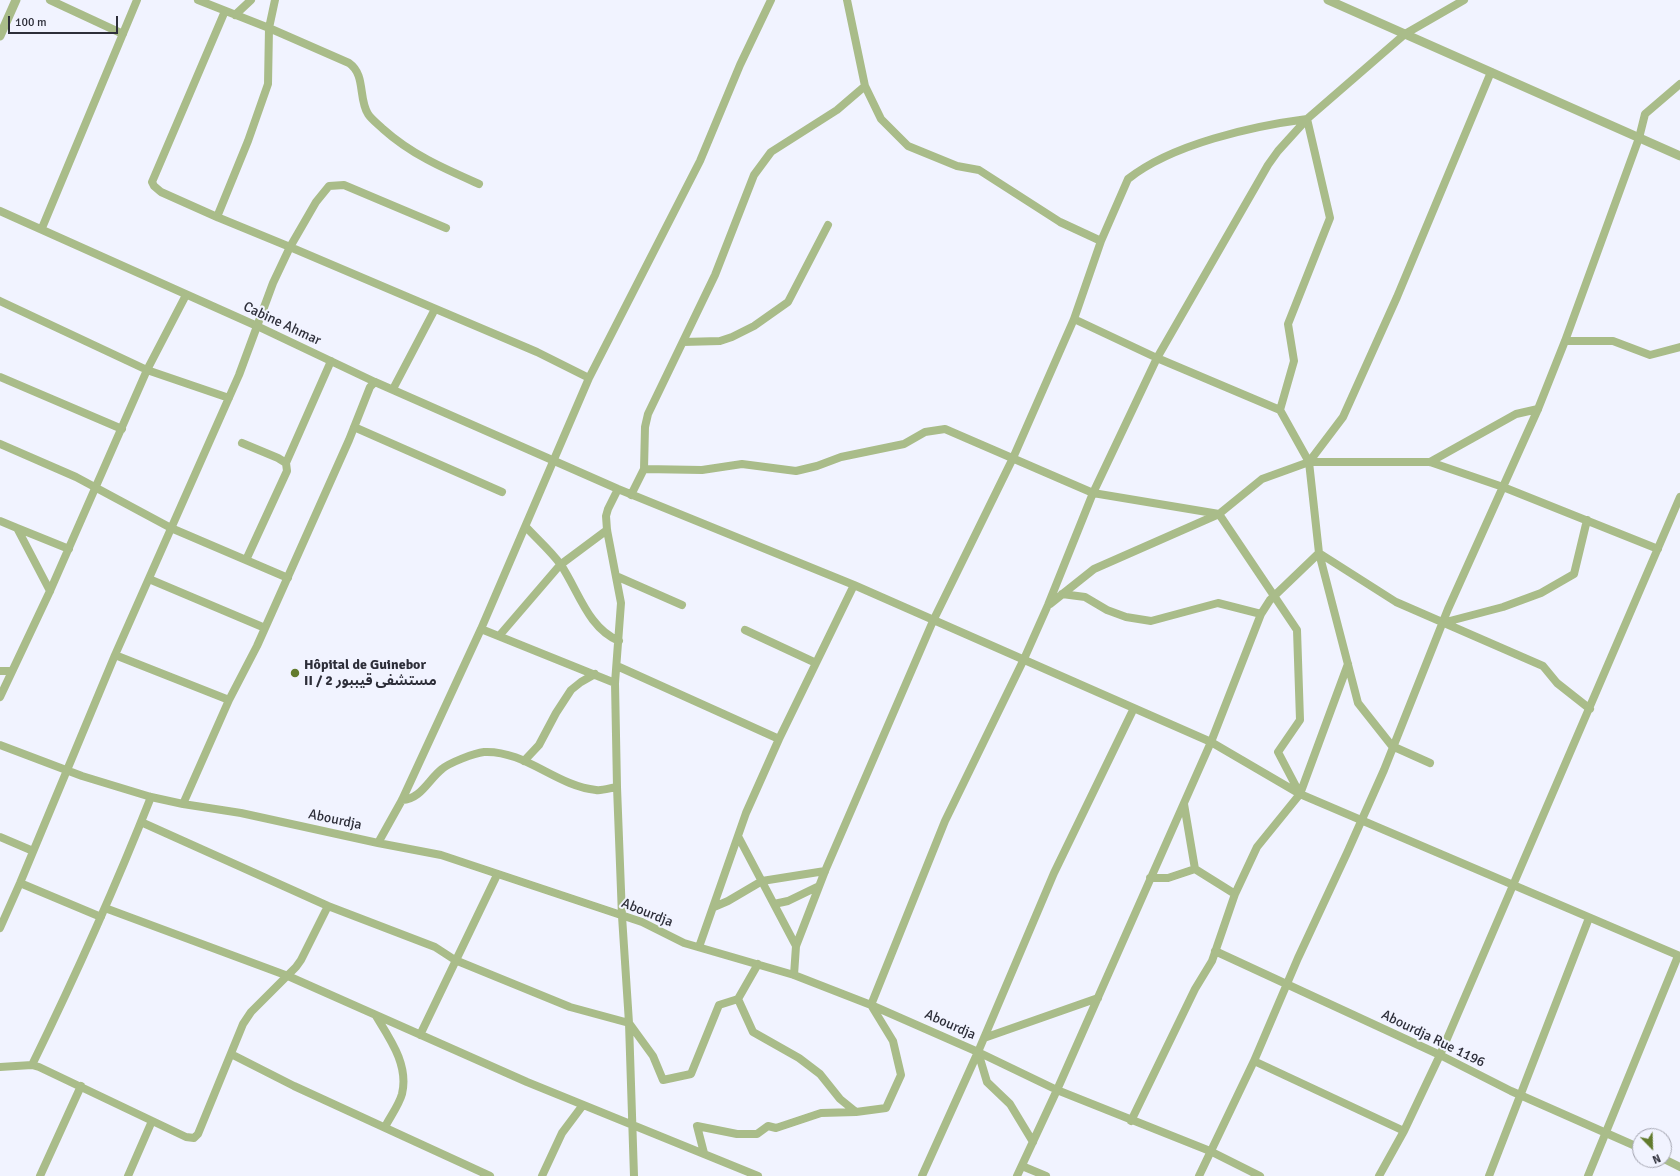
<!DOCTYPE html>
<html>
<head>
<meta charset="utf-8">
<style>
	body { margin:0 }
	#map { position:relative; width:1680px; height:1176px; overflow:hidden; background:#f1f3ff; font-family:Signika,sans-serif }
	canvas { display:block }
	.north { position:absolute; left:1632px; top:1128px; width:40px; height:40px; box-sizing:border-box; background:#f1f3ff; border:1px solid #a3a4b0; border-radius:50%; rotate:157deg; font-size:11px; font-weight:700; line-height:16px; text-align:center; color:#2d2e39 }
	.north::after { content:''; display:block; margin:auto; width:14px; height:18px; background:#627b2e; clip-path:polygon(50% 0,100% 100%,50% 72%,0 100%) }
	.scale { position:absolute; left:8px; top:16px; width:110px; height:18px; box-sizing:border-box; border:2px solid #2d2e39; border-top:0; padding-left:5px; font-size:12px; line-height:14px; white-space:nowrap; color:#2d2e39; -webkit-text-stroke:3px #f1f3ff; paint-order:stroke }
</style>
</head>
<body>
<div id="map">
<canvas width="1680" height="1176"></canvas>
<div class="north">N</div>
<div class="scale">100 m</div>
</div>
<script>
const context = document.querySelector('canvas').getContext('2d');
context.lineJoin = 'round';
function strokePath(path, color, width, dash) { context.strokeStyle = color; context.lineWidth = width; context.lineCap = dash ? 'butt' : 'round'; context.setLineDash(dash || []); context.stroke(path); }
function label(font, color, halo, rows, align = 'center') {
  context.font = font + ' Signika,"Noto Sans Arabic",sans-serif'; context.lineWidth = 4; context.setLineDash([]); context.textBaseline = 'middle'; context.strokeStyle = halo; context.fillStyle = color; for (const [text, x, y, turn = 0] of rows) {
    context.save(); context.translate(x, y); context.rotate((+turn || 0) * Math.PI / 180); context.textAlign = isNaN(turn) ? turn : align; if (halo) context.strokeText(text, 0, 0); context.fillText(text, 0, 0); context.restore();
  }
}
strokePath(new Path2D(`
	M50 0 123 34
	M198 0 269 28 349 63C366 75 358 98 368 114 372 120 378 124 383 129 412 155 445 169 479 184
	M847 0 865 86 881 119 908 146 957 166 979 170 1060 222 1101 241
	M235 15 251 0
	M0 211 257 326 375 382 618 489 854 585 1211 742 1300 794
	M217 217 161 192 154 186 152 182 225 11
	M42 228 137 0
	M446 228 344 185 329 186 316 202 290 247 537 352 589 378
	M0 301 147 370 229 398
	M1074 319 1157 358 1280 410 1309 462 1319 553 1358 703 1392 746 1430 763
	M1565 341H1613L1650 355 1680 347
	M683 342 720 341 732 337 754 326 788 302 828 225
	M0 377 122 429
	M393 389 435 309
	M1280 410 1294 361 1288 324 1330 218 1307 119
	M354 427 502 492
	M242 443 278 458 286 463 287 471 246 560
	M0 444 76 477 171 528 288 578
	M1309 462 1343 417 1397 297 1491 72
	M1430 462 1516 414 1538 409
	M286 463 331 361
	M644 469 702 470 742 464 796 471 817 466 841 457 904 444 925 432 945 429 1093 493 1219 514 1297 630 1300 720 1278 752 1300 794 1680 956
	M618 489 608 509 606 516 607 530 621 603 615 683 617 787 622 916 629 1023 634 1176
	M631 495 644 469 645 427 648 414 715 275 754 175 771 152 837 110 865 86
	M0 521 17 528 50 591
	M526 527C537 539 551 551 561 565 579 592 588 628 619 641
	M17 528 69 549
	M616 576 682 605
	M149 579 265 628
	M1062 594 1085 597 1107 610 1126 617 1151 621 1218 603 1261 614
	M1050 604 1094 569 1219 514 1262 479 1309 462H1430L1503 487 1658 549
	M1442 623 1503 607 1541 593 1574 574 1587 520
	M481 629 615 683
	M745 630 816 663
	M499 636 560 565 607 530
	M115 655 229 700
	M617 666 779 739
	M0 671H12
	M0 697 50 591 147 370 186 295
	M0 745 82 776 151 797 183 804 241 813 378 843 441 855 642 922 684 943 794 975 871 1005 978 1052 1057 1090 1210 1151 1260 1176
	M524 761 539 745 556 713 571 690 581 682 595 674
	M402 800C421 799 428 780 442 769 449 763 474 753 484 752 525 750 556 786 596 790 602 791 610 788 617 787
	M183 804 229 700 257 646 349 440 370 387 375 382
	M1184 804 1195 869 1235 894
	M0 837 33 851
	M739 838 796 946
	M378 843 402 800 481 629 589 378 700 161 740 65 771 0
	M1150 878H1168L1195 869
	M20 883 101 917
	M774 904 788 901 819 886
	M328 906 435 947 455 960 570 1007 629 1023 653 1056 663 1080 691 1074 719 1005 738 999 753 1032 799 1058 820 1074 840 1099 856 1112 886 1108 901 1075 893 1041 871 1005 945 821 1024 659 1048 605 1093 493 1157 358 1268 165 1278 151 1307 119 1405 34 1464 0
	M714 907 728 901 762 881 825 871
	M105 908 288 976 527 1082 758 1176
	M0 928 20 883 115 655 239 375 273 283 290 247 217 217 248 141 268 84 269 28 275 0
	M699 947 746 813 779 739 854 585
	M1215 951 1440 1055 1511 1091 1640 1148
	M794 975 796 946 825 871 933 621 1013 458 1074 319 1101 241 1128 179C1172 144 1253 126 1307 119
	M738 999 758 964
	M376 1016C390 1039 409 1065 402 1094 399 1105 390 1117 385 1127
	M420 1035 497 875
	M984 1038 1098 998
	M978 1052 987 1082 1010 1104 1033 1142
	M231 1054 294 1086 490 1176
	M1254 1061 1404 1131
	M32 1065C75 977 115 888 151 797
	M0 1067 32 1065 39 1067 186 1137 194 1138 198 1134 243 1024 251 1012 296 967 301 960 328 906 141 822
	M1131 1121 1195 989 1212 961 1235 894 1257 847 1300 794 1348 664
	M704 1153 697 1126 737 1134H757L768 1126 776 1128 821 1113 856 1112
	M1664 1159 1680 1167
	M1022 1166 1046 1176
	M40 1176 81 1086
	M128 1176 152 1121
	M542 1176 562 1133 583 1105
	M922 1176 978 1052 1054 873 1134 708
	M1017 1176 1057 1090 1211 742 1261 614 1270 600 1319 553 1396 602 1543 666 1557 683 1590 709
	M1199 1176 1254 1061 1298 958 1347 853 1384 770 1448 609 1538 409 1565 341 1639 138 1645 114 1680 84
	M1379 1176 1404 1131 1440 1055 1680 497
	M1489 1176 1589 918
	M1588 1176 1678 956`), '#a9bc89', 8);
strokePath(new Path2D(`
	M1328 0 1680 156
	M0 36 16 0`), '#a9bc89', 9);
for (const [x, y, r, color] of [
	[295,673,5,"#627b2e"]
]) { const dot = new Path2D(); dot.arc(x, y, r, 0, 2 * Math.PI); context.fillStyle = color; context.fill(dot); strokePath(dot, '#f1f3ff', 1.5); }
label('14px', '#2d2e39', '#f1f3ff', [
	["Cabine Ahmar",282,324,25],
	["Abourdja",335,820,12],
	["Abourdja",647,913,22],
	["Abourdja",950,1025,24],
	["Abourdja Rue 1196",1433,1039,26]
]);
label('bold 14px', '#2d2e39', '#f1f3ff', [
	["Hôpital de Guinebor",304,665],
	["II / مستشفى قيببور 2",304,681]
], 'left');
</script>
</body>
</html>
